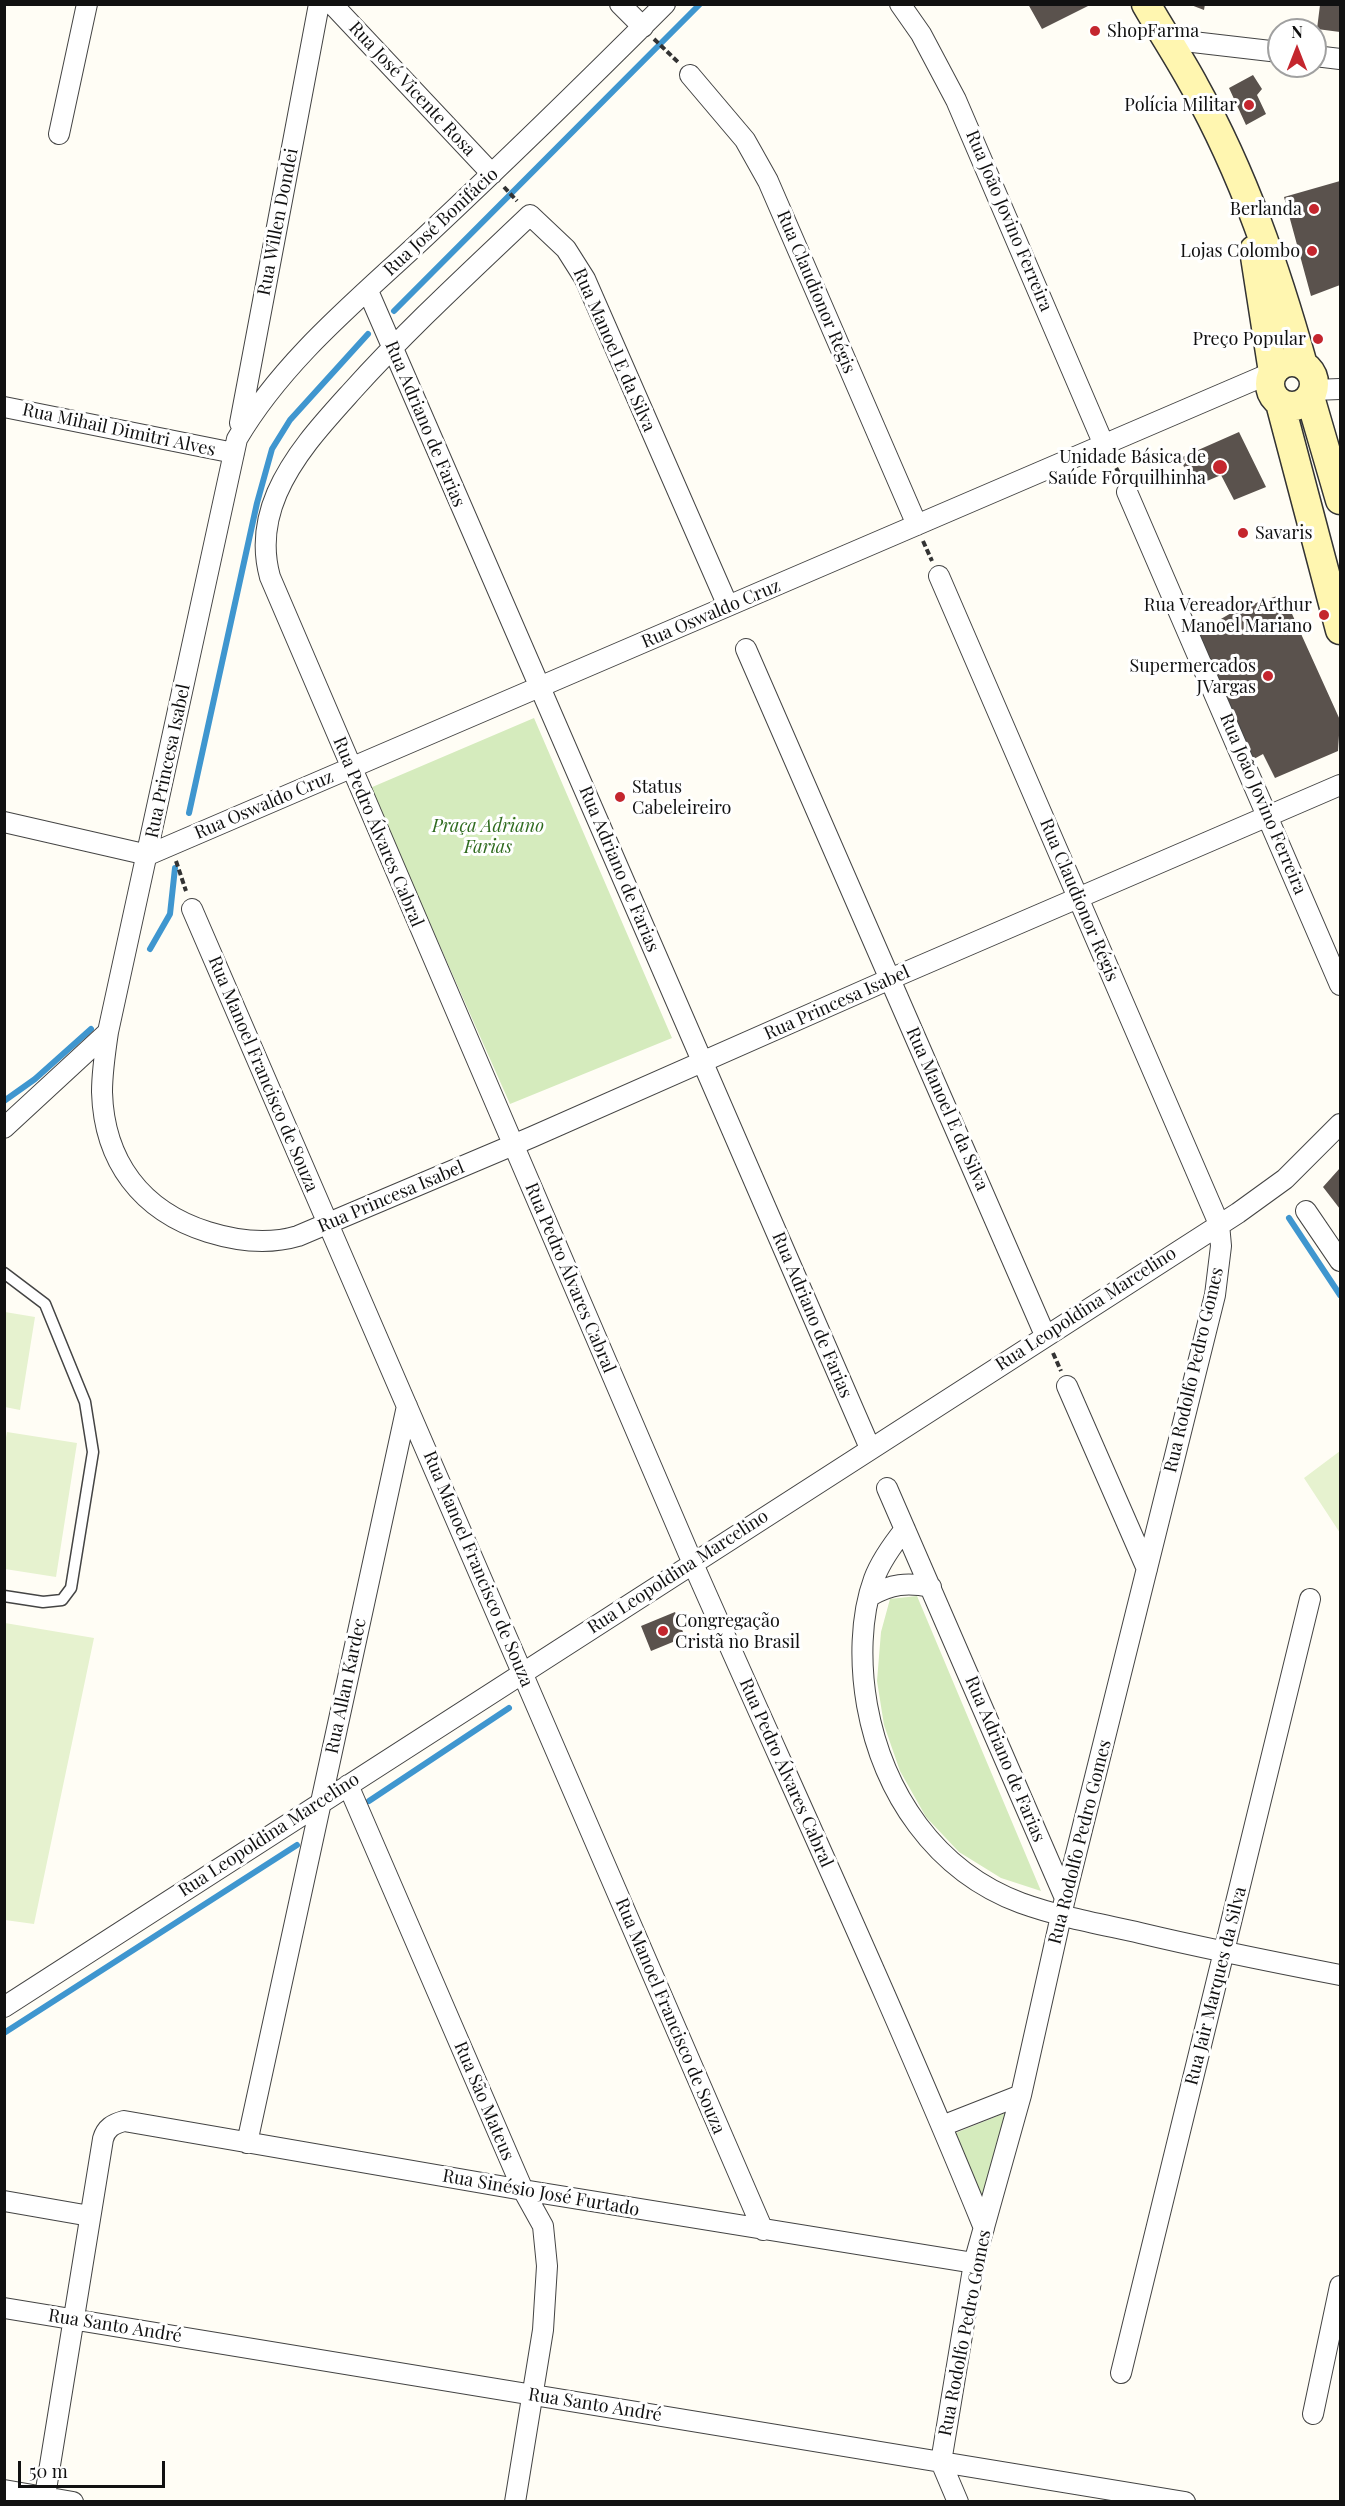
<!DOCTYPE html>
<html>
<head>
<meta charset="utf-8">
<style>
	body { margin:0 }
	#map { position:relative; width:1345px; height:2506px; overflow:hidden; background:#fffdf5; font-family:"Playfair Display",serif }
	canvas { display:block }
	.frame { position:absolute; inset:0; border:6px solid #111; pointer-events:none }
	.north { position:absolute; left:1267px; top:18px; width:60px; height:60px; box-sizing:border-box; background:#fff; border:2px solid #a0a0a0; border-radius:50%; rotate:0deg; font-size:16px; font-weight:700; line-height:24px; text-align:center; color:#111 }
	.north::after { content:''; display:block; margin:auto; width:21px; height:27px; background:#c4262e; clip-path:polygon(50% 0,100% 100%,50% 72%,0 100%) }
	.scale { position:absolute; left:18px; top:2461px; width:147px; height:27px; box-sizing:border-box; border:3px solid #111; border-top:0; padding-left:8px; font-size:18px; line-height:21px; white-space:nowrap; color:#111; -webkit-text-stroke:4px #fff; paint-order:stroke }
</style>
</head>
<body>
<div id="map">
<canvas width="1345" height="2506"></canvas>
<div class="frame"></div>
<div class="north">N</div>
<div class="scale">50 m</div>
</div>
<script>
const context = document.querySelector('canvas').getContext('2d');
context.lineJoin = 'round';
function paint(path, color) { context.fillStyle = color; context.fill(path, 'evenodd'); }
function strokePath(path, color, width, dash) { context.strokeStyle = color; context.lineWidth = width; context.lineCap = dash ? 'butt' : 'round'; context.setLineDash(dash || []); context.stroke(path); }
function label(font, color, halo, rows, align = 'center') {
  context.font = font + ' "Playfair Display",serif'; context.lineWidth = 6; context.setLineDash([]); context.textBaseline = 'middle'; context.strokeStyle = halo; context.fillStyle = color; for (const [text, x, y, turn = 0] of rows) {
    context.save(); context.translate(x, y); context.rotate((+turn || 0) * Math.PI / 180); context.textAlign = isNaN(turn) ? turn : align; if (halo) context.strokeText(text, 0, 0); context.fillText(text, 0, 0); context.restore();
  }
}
paint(new Path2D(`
	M534 718 672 1038 510 1104 370 788Z
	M917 1596 1041 1891 1001 1878 959 1852 926 1817 900 1771 884 1725 877 1681 881 1632 890 1599Z
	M1010 2111 991 2200 979 2198 953 2134Z`), '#d5ebbd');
paint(new Path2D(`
	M5 1312 35 1317 20 1410 5 1407Z
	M7 1432 77 1443 56 1577 5 1569 4 1449Z
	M1340 1451V1533L1304 1478Z
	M5 1623 94 1638 34 1924 5 1920Z`), '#e6f2cf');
strokePath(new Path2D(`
	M394 311 700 4
	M189 813 257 503 272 449 290 420 368 334
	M150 949 170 914 175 868
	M4 1101 35 1079 91 1029
	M1289 1218 1340 1295
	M369 1801 509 1708
	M4 2033 297 1845`), '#3f96cf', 6);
paint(new Path2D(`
	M1028 4H1092L1042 29Z
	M1191 4H1205L1204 10 1191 5Z
	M1320 5H1340V32L1317 29Z
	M1253 75 1262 89 1257 95 1266 114 1246 125 1229 88Z
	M1340 181V285L1311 296 1284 197Z
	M1239 432 1266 487 1234 500 1221 475 1193 487 1180 458Z
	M1283 594 1340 720 1338 751 1275 778 1263 754 1252 760 1197 633 1238 609Z
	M1340 1168V1209L1323 1187Z
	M675 1612 685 1637 651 1651 641 1626Z`), '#5a524d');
const lane = new Path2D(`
	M4 1273 45 1304 85 1402 93 1452 71 1588 62 1600 43 1602 4 1596`);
const street = new Path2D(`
	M332 4 492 174
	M620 4 643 27
	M665 4C586 83 507 160 426 236 359 299 284 359 237 439L108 1032C105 1052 102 1072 102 1092 104 1161 141 1211 208 1232 237 1241 268 1245 298 1236L532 1137 890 979 1340 785
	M900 4 921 34 956 100 1104 445
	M1167 39 1279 52
	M1315 56 1340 59
	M690 75 745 140 768 181 917 525
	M59 134 87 4
	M368 291 870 1448
	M1314 390 1340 389
	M4 407 234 453
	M240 423 319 4
	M1127 492 1340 985
	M939 576 1219 1224 1221 1246 1215 1295 1065 1898 1021 2095 974 2263 941 2462
	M728 606 585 279 566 249 530 215C469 273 408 329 352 391 324 422 294 454 277 493 265 521 262 548 270 577 410 907 550 1237 694 1566 791 1786 893 2005 984 2228
	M746 649 1045 1335
	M4 822 148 855
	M148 855 1273 372
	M192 909 763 2230
	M4 1128 108 1032
	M1306 1211 1340 1261
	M1067 1386 1147 1569
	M887 1488 1065 1898
	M905 1529C893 1544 881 1560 874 1579 860 1617 860 1665 867 1705 883 1793 935 1871 1021 1903 1060 1917 1100 1924 1140 1933 1207 1949 1273 1962 1340 1975
	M870 1596C891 1584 907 1582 931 1587
	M348 1785 523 2190 543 2226 547 2266 543 2330 515 2502
	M4 2007 1238 1213 1285 1179 1340 1124
	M942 2126 1021 2095
	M247 2143 407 1406
	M4 2201 90 2216
	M4 2308 1185 2502
	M1121 2373 1310 1599
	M1313 2414 1340 2286
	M941 2462 958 2502
	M4 2490 73 2502
	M44 2502 103 2139C106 2128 113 2124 124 2121L523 2190 974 2263`);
const secondary = new Path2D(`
	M1146 4C1162 32 1180 59 1195 87 1244 175 1276 269 1303 365
	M1254 250 1273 372
	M1270 384a22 22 0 1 1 44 0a22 22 0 1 1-44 0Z
	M1310 397 1340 500
	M1280 403 1340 630`);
strokePath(lane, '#444', 13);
strokePath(street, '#444', 22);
strokePath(secondary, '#333', 31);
strokePath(new Path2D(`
	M654 39 679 63
	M504 187 517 201
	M1112 460 1121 477
	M923 541 932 561
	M176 861 186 891
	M1053 1353 1061 1371`), '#333', 4, [6, 3]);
strokePath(lane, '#fff', 10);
strokePath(street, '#fff', 20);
strokePath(secondary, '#fff6b0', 28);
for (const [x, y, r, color] of [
	[1095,31,6,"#c4262e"],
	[1249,105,6,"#c4262e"],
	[1314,209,6,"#c4262e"],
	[1312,251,6,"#c4262e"],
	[1318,339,6,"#c4262e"],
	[1220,467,8,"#c4262e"],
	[1243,533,6,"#c4262e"],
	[1324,615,6,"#c4262e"],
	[1268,676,6,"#c4262e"],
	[620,797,6,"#c4262e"],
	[663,1631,6,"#c4262e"]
]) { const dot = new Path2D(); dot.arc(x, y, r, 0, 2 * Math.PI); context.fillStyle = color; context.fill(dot); strokePath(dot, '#fff', 2); }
label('18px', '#111', '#fff', [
	["ShopFarma",1107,31,"left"],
	["Polícia Militar",1237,105],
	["Berlanda",1302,209],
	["Lojas Colombo",1300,251],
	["Preço Popular",1306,339],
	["Unidade Básica de",1206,457],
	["Saúde Forquilhinha",1206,478],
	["Savaris",1255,533,"left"],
	["Rua Vereador Arthur",1312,605],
	["Manoel Mariano",1312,626],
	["Supermercados",1256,666],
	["JVargas",1256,687],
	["Status",632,787,"left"],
	["Cabeleireiro",632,808,"left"],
	["Congregação",675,1621,"left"],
	["Cristã no Brasil",675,1642,"left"]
], 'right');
label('18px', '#111', '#fff', [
	["Rua José Vicente Rosa",412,89,47],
	["Rua João Jovino Ferreira",1009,221,67],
	["Rua Willen Dondei",278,222,-79],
	["Rua José Bonifácio",441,222,-43],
	["Rua Claudionor Régis",816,292,67],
	["Rua Manoel E da Silva",614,350,66],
	["Rua Adriano de Farias",425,424,67],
	["Rua Mihail Dimitri Alves",119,430,12],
	["Rua Oswaldo Cruz",711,614,-23],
	["Rua Princesa Isabel",168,761,-78],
	["Rua João Jovino Ferreira",1263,804,67],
	["Rua Oswaldo Cruz",264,805,-23],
	["Rua Pedro Álvares Cabral",378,832,67],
	["Rua Adriano de Farias",619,869,67],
	["Rua Claudionor Régis",1079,900,67],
	["Rua Princesa Isabel",837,1003,-24],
	["Rua Manoel Francisco de Souza",263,1074,67],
	["Rua Manoel E da Silva",947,1109,66],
	["Rua Princesa Isabel",391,1197,-23],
	["Rua Pedro Álvares Cabral",570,1278,67],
	["Rua Leopoldina Marcelino",1086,1309,-33],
	["Rua Adriano de Farias",812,1315,67],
	["Rua Rodolfo Pedro Gomes",1194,1370,-77],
	["Rua Manoel Francisco de Souza",478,1569,67],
	["Rua Leopoldina Marcelino",678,1572,-33],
	["Rua Allan Kardec",346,1686,-78],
	["Rua Adriano de Farias",1005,1759,67],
	["Rua Pedro Álvares Cabral",786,1773,66],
	["Rua Leopoldina Marcelino",269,1835,-33],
	["Rua Rodolfo Pedro Gomes",1080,1842,-76],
	["Rua Jair Marques da Silva",1216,1986,-76],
	["Rua Manoel Francisco de Souza",670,2016,67],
	["Rua São Mateus",484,2101,67],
	["Rua Sinésio José Furtado",541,2193,10],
	["Rua Santo André",115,2326,9],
	["Rua Rodolfo Pedro Gomes",965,2333,-79],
	["Rua Santo André",595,2405,9]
]);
label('italic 18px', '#2f6b1f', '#fff', [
	["Praça Adriano",488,826],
	["Farias",488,847]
]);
</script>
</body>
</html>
